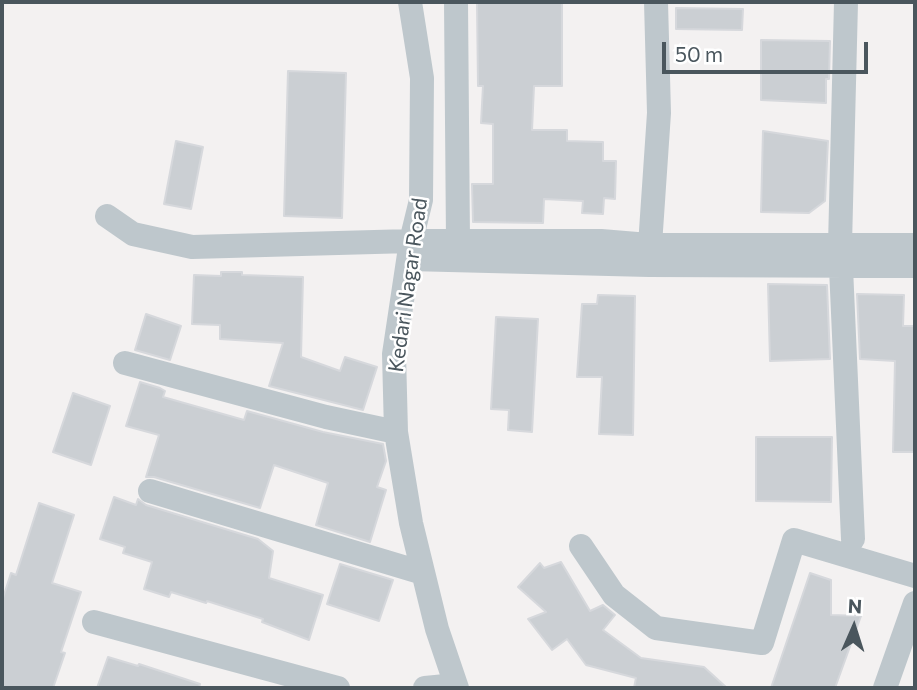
<!DOCTYPE html>
<html>
<head>
<meta charset="utf-8">
<style>
	body { margin:0 }
	#map { position:relative; width:917px; height:690px; overflow:hidden; background:#f3f1f1; font-family:Commissioner,sans-serif }
	canvas { display:block }
	.frame { position:absolute; inset:0; border:4px solid #4a565d; pointer-events:none }
	.north { position:absolute; left:819px; top:592px; width:70px; height:70px; -webkit-text-stroke:5px #fff; paint-order:stroke; rotate:3deg; font-size:19px; font-weight:700; line-height:28px; text-align:center; color:#4a565d }
	.north::after { content:''; display:block; margin:auto; width:24px; height:32px; background:#4a565d; clip-path:polygon(50% 0,100% 100%,50% 72%,0 100%) }
	.scale { position:absolute; left:662px; top:42px; width:206px; height:32px; box-sizing:border-box; border:4px solid #4a565d; border-top:0; padding-left:9px; font-size:21px; line-height:24px; white-space:nowrap; color:#4a565d; -webkit-text-stroke:5px #fff; paint-order:stroke }
</style>
</head>
<body>
<div id="map">
<canvas width="917" height="690"></canvas>
<div class="frame"></div>
<div class="north">N</div>
<div class="scale">50 m</div>
</div>
<script>
const context = document.querySelector('canvas').getContext('2d');
context.lineJoin = 'round';
function paint(path, color) { context.fillStyle = color; context.fill(path, 'evenodd'); }
function strokePath(path, color, width, dash) { context.strokeStyle = color; context.lineWidth = width; context.lineCap = dash ? 'butt' : 'round'; context.setLineDash(dash || []); context.stroke(path); }
function label(font, color, halo, rows, align = 'center') {
  context.font = font + ' Commissioner,sans-serif'; context.lineWidth = 5; context.setLineDash([]); context.textBaseline = 'middle'; context.strokeStyle = halo; context.fillStyle = color; for (const [text, x, y, turn = 0] of rows) {
    context.save(); context.translate(x, y); context.rotate((+turn || 0) * Math.PI / 180); context.textAlign = isNaN(turn) ? turn : align; if (halo) context.strokeText(text, 0, 0); context.fillText(text, 0, 0); context.restore();
  }
}
const building = new Path2D(`
	M477 2H562V86H534L532 130H567V141L603 142V161H616L615 199 604 198 603 214 582 213 583 201 544 199 543 223 473 222 472 184H493V124L481 123 483 86H478Z
	M676 8 743 9 742 30 676 29Z
	M761 40 830 41 829 79H826V103L761 100Z
	M288 71 346 73 342 218 284 216Z
	M763 131 828 141 825 201 809 213 761 212Z
	M176 141 203 147 191 209 164 204Z
	M221 272H242V275L303 277 301 357 340 371 345 357 377 367 363 410 269 386 283 343 220 339V325L192 324 194 275 221 276Z
	M768 284 827 285 830 359 770 361Z
	M857 294 904 295 903 326H915V452H893L895 361 860 359Z
	M598 295 635 296 633 435 599 434 602 377H577L582 304H597Z
	M146 314 181 326 170 360 135 350Z
	M496 317 538 319 532 432 508 430 509 410 491 409Z
	M140 382 160 388 165 391 163 397 244 420 247 411 323 432 383 444 386 461 377 487 386 490 370 542 316 525 328 483 274 465 260 508 154 477H146L159 435 126 426Z
	M73 393 110 406 91 465 53 452Z
	M756 437H832L831 502 756 501Z
	M114 497 136 505 138 499 146 505 258 539 273 551 269 578 323 595 309 640 262 622 263 619 207 601 206 603 171 592 169 597 144 589 152 562 123 553 125 547 100 539Z
	M39 503 74 515 52 583 81 592 61 652 65 653 53 688H2V601L11 573 16 575Z
	M561 562 590 611 603 605 615 615 603 630 641 658 704 667 727 688H634L636 678 586 665 567 639 552 650 528 619 546 612 518 587 540 563 544 568Z
	M340 564 393 580 379 621 327 604Z
	M810 573 831 580V615L861 616 835 688H771Z
	M108 657 138 666 139 664 200 684 199 688H97Z`);
paint(building, '#cbcfd3');
strokePath(building, '#d6d8dc', 2);
strokePath(new Path2D(`
	M410 2 422 78 421 200 411 241 394 354 396 432 411 523 437 629 457 688
	M456 2 458 241
	M846 2 840 245 853 539
	M107 216 133 234 192 247 411 241H601L649 245H915
	M409 259 649 265 915 266
	M649 260 659 113 656 2
	M125 363 326 417 396 432
	M150 491 423 573
	M581 546 614 595 656 628 762 643 794 540 915 576
	M94 622 338 688
	M425 688 456 685
	M885 688 915 603`), '#bec7cc', 24);
label('21px', '#4a565d', '#fff', [
	["Kedari Nagar Road",408,285,-82]
]);
</script>
</body>
</html>
